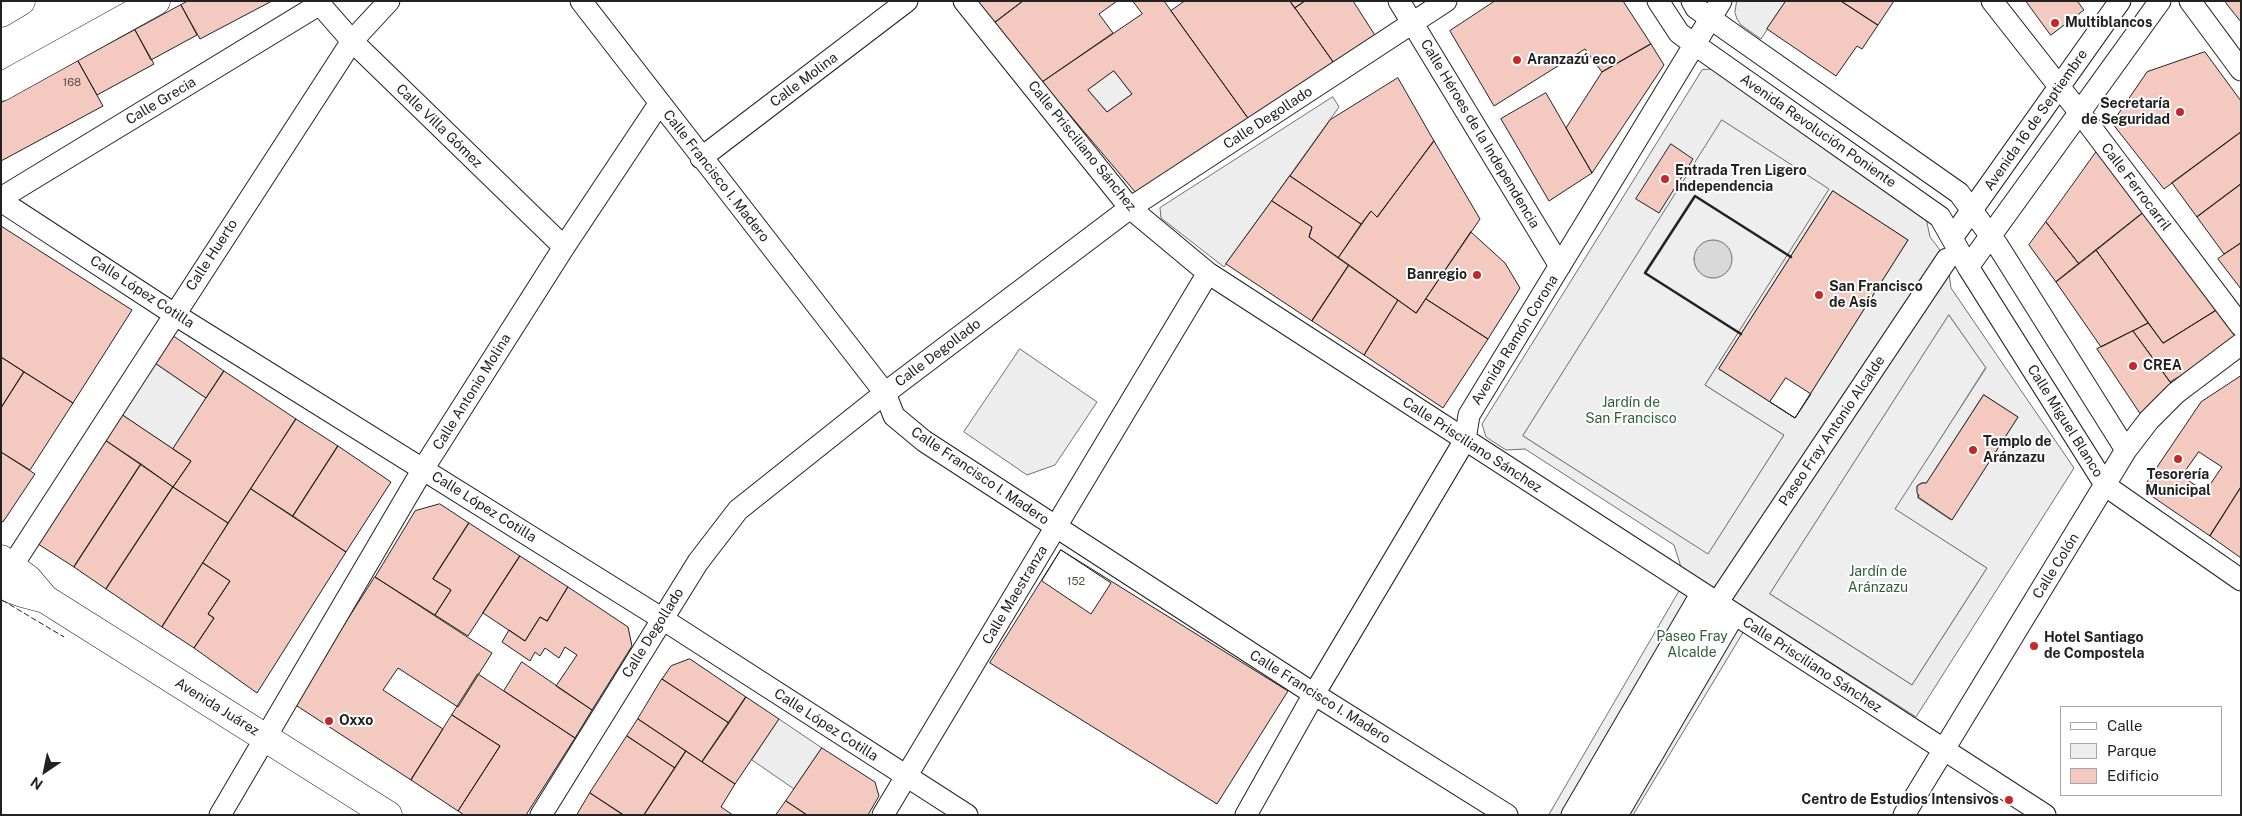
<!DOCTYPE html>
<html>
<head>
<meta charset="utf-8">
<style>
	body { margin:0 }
	#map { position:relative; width:2242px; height:816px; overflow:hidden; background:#fff; font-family:"Public Sans",sans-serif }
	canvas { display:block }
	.frame { position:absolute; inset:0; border:2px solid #222; pointer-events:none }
	.legend { position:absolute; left:2060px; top:706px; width:162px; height:90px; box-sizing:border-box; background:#fff; border:1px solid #a7a7a7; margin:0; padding:6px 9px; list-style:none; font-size:15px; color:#222 }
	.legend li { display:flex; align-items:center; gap:10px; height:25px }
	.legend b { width:25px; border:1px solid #a7a7a7 }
	.north { position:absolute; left:20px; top:746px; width:50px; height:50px; -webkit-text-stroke:4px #fff; paint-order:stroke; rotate:214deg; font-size:14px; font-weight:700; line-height:20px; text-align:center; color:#222 }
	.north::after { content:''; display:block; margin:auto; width:18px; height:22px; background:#222; clip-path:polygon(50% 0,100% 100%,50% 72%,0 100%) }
</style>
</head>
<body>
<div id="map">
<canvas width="2242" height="816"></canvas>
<div class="frame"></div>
<ul class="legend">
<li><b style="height:6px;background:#fff"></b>Calle</li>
<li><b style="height:14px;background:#eee"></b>Parque</li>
<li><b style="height:14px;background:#f3c9c0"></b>Edificio</li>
</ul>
<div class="north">N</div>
</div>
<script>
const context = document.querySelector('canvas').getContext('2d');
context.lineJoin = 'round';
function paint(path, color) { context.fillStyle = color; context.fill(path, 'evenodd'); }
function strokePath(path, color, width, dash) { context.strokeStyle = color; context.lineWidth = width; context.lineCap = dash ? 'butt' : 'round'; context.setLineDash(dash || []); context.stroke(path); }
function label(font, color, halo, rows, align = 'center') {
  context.font = font + ' "Public Sans",sans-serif'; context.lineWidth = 4; context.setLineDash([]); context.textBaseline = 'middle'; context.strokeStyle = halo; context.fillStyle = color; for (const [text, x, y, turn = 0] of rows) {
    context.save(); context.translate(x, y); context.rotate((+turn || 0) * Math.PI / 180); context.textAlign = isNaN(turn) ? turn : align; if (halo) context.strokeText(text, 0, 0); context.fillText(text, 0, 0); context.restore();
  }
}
const green = new Path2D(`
	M1114 71 1132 94 1107 112 1088 90Z
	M1722 119 1830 189 1705 385 1784 435 1708 555 1523 436Z
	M1949 315 1986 367 1896 509 1987 568 1912 685 1770 594Z
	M1680 590 1744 631 1633 815H1549Z`);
paint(green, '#eee');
strokePath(green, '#6f6f6f', 1);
const parking = new Path2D(`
	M1737 1H1786L1761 39 1741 25 1737 19 1735 13Z
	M1714 69 1926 218 1930 237 1947 259 1951 288 2074 468 1916 717 1681 567 1674 545 1525 449 1506 450 1486 437 1482 424 1702 70ZM1722 120 1829 189 1705 385 1784 435 1708 554 1523 436ZM1833 191 1908 240 1795 418 1719 369ZM1949 315 1986 368 1895 509 1987 568 1912 685 1770 594ZM1984 395 2018 417 1951 520 1918 498 1917 486 1921 483H1926Z
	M1333 97 1339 107 1224 267 1161 218 1160 208Z
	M1020 349 1097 402 1055 465 1027 475 964 432Z
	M152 361 206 398 173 449 118 412Z
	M779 719 822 748 794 789 752 760Z`);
paint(parking, '#ededed');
strokePath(parking, '#6f6f6f', 1);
const water = new Path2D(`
	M1694 259a19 19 0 1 1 38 0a19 19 0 1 1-38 0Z`);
paint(water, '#d9d9d9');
strokePath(water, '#6f6f6f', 1);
const building = new Path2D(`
	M188 1H272L200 39 181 5Z
	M974 1H1023L993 24Z
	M1023 1H1117L1099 14 1113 33 1042 82 993 24Z
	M1133 1H1164L1250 121 1136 193 1042 82 1142 14ZM1114 71 1132 94 1107 112 1088 90Z
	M1185 1H1290L1336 66 1250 121 1171 11Z
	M1290 1H1305L1295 8Z
	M1305 1H1353L1378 40 1336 66 1295 8Z
	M1495 1H1623L1651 44 1602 72 1585 49 1494 106 1450 31Z
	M1786 1H1841L1878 25 1862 49 1857 46 1836 76 1767 29Z
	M1841 1H1894L1878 25Z
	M2026 1H2077L2084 10 2051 35Z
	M2225 1H2241V22L2229 7Z
	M181 5 197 35 151 60 135 30Z
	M135 30 154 64 97 95 78 61Z
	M1651 44 1664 65 1592 173 1566 128 1602 72Z
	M2205 52 2241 101V132L2164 189 2112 123 2147 72Z
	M78 61 103 106 1 161V103Z
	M1398 78 1434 141 1377 217 1371 211 1361 224 1290 176 1330 120Z
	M1546 93 1592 173 1549 201 1501 119Z
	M2241 132V184L2197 217 2172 183Z
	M1434 141 1480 219 1416 313 1338 258 1371 211 1377 217Z
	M1671 144 1693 159 1659 213 1636 199Z
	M2097 151 2144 212 2079 264 2046 222Z
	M1290 176 1361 224 1338 258 1309 237 1312 227 1272 201Z
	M2241 184V243L2224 254 2197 217Z
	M1833 191 1908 240 1795 418 1719 369Z
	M1272 201 1312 227 1309 237 1349 265 1312 321 1226 264Z
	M2144 212 2220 308 2163 343 2096 250Z
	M2046 222 2079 264 2056 282 2029 245Z
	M1 226 132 310 73 403 1 357Z
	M1471 232 1505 263 1520 288 1488 339 1426 299Z
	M2241 243V289L2218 259Z
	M2096 250 2148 323 2101 347 2056 282Z
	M1349 265 1398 300 1364 355 1312 321Z
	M1426 299 1488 339 1443 408 1364 355 1398 300 1416 313Z
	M2220 308 2241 340 2170 382 2133 331 2148 323 2163 343Z
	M2133 331 2176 390 2145 421 2097 349Z
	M175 337 224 371 206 398 152 361 165 341Z
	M1 357 24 372 1 408Z
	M224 371 296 419 228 523 173 487 191 461 173 449Z
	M24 372 73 403 30 470 1 452V408Z
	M2241 376V487L2210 536 2150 495 2147 482 2201 402ZM2199 452 2222 467 2205 492 2182 476Z
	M1786 378 1811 394 1795 418 1770 402Z
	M1984 395 2018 417 1952 520 1918 497 1919 495 1917 493V486L1922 483H1926Z
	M118 412 191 461 173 487 102 438Z
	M296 419 338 446 293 516 251 489Z
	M102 438 141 464 74 567 35 542Z
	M338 446 391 482 346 552 293 516Z
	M1 452 35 474 3 522 1 521Z
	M141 464 173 487 106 589 74 567Z
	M173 487 228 523 162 627 106 589Z
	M2241 487V558L2210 536Z
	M251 489 346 552 257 693 194 648 214 618 208 614 230 581 203 563Z
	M440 504 469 523 433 579 451 590 435 615 375 577 415 511Z
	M469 523 520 556 468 636 435 615 451 590 433 579Z
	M1061 550 1111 583 1091 614 1042 581Z
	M1061 550 1288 691 1217 804 990 663Z
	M520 556 568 587 547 621 540 617 525 641 483 613Z
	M203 563 230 581 208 614 214 618 194 648 162 627Z
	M375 577 492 653 458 707 398 668 383 690 443 729 411 780 294 704Z
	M568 587 628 627 632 646 592 710 556 686 577 655 565 647 559 658 545 648 540 656 535 652 530 661 502 642 509 630 525 641 540 617 547 621Z
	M690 659 746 697 729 723 662 679 671 666Z
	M522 662 592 710 575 738 504 691Z
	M478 674 575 738 526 815H464L458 811 500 746 452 715Z
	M662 679 729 723 702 762 638 719Z
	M746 697 779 719 735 784 702 762Z
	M452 715 500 746 458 811 411 780Z
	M638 719 686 751 675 768 627 736Z
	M627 736 675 768 644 815H624L590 793Z
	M822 748 875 782 879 796 868 815H807L786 801Z
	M686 751 735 784 721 807 733 815H644Z
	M590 793 623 815H577Z
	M786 801 807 815H776Z`);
paint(building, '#f3c9c0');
strokePath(building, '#222', 1);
const street = new Path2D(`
	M317 1 352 41 564 247
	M581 1 885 393 894 416 924 441 1314 694 1507 815
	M964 1 1130 208 1208 273 2045 815
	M1399 1 1560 266
	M1658 1 1679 33 1694 44 1940 217 1968 267 2106 486 2241 580
	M1692 1 1696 8 1731 33 1959 193 1998 246 2126 450
	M1992 1 2087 122 2241 326
	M2190 1 2241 70
	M701 158 907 1
	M1 198 320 4
	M1 201 174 314 661 618 967 815
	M1952 238 2120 1
	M1968 267 2160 1
	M12 566 352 41 389 1
	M220 815 423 469 564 247 659 104
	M541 815 698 562 738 510 885 393 1130 208 1446 1
	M883 815 1208 273
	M1246 815 1314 694 1465 440 1469 415 1721 1
	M1572 815 1701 594
	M1595 815 1723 594 1947 259
	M1617 815 1734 615
	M1904 815 2126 450 2149 420 2176 393 2241 344`);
const secondary = new Path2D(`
	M1 559 28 579 45 599 388 815
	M1 585 22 593 45 599`);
const primary = new Path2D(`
	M1 13 21 1
	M1 87 156 1`);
strokePath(street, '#222', 23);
strokePath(secondary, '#222', 29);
strokePath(primary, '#222', 29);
strokePath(street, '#fff', 21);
strokePath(secondary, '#fff', 28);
strokePath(primary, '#fff', 28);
strokePath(new Path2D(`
	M2 600 64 637`), '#222', 1, [6, 2.5]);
strokePath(new Path2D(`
	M1741 334 1645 273 1695 196 1791 257`), '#222', 2.5);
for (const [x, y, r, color] of [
	[2055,23,5,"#c62828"],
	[1517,60,5,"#c62828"],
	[2180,112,5,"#c62828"],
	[1665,179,5,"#c62828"],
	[1477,275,5,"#c62828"],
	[1819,295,5,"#c62828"],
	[2133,366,5,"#c62828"],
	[1973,450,5,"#c62828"],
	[2178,459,5,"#c62828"],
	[2034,646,5,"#c62828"],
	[329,721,5,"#c62828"],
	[2009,800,5,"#c62828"]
]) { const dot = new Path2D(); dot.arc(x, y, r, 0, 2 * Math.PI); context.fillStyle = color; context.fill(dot); strokePath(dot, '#fff', 2); }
label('11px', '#564c4a', null, [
	["168",72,83],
	["152",1076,582]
]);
label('bold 14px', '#222', '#fff', [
	["Multiblancos",2065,23],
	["Aranzazú eco",1527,60],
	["Secretaría",2170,104,"right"],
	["de Seguridad",2170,120,"right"],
	["Entrada Tren Ligero",1675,171],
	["Independencia",1675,187],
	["Banregio",1467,275,"right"],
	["San Francisco",1829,287],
	["de Asís",1829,303],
	["CREA",2143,366],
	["Templo de",1983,442],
	["Aránzazu",1983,458],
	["Tesorería",2178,475,"center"],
	["Municipal",2178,491,"center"],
	["Hotel Santiago",2044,638],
	["de Compostela",2044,654],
	["Oxxo",339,721],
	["Centro de Estudios Intensivos",1999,800,"right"]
], 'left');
label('14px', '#222', '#fff', [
	["Calle Molina",804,80,-37],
	["Calle Grecia",161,101,-31],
	["Calle Degollado",1268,118,-33],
	["Avenida 16 de Septiembre",2036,120,-55],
	["Calle Villa Gómez",439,126,44],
	["Avenida Revolución Poniente",1818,131,35],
	["Calle Héroes de la Independencia",1480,134,59],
	["Calle Prisciliano Sánchez",1082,146,51],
	["Calle Francisco I. Madero",716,176,52],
	["Calle Ferrocarril",2136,187,53],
	["Calle Huerto",212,255,-57],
	["Calle López Cotilla",142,292,33],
	["Avenida Ramón Corona",1515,340,-58],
	["Calle Degollado",938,353,-37],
	["Calle Antonio Molina",472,392,-58],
	["Calle Miguel Blanco",2065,421,58],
	["Paseo Fray Antonio Alcalde",1832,431,-56],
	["Calle Prisciliano Sánchez",1472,445,33],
	["Calle Francisco I. Madero",980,476,34],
	["Calle López Cotilla",484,507,32],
	["Calle Colón",2056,566,-58],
	["Calle Maestranza",1015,595,-59],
	["Calle Degollado",653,633,-58],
	["Calle Prisciliano Sánchez",1812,665,33],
	["Calle Francisco I. Madero",1320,697,32],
	["Avenida Juárez",217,707,32],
	["Calle López Cotilla",826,725,33]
]);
label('14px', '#2f5e38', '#fff', [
	["Jardín de",1631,403],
	["San Francisco",1631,419],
	["Jardín de",1878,572],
	["Aránzazu",1878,588],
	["Paseo Fray",1692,637],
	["Alcalde",1692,653]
]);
</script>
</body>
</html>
